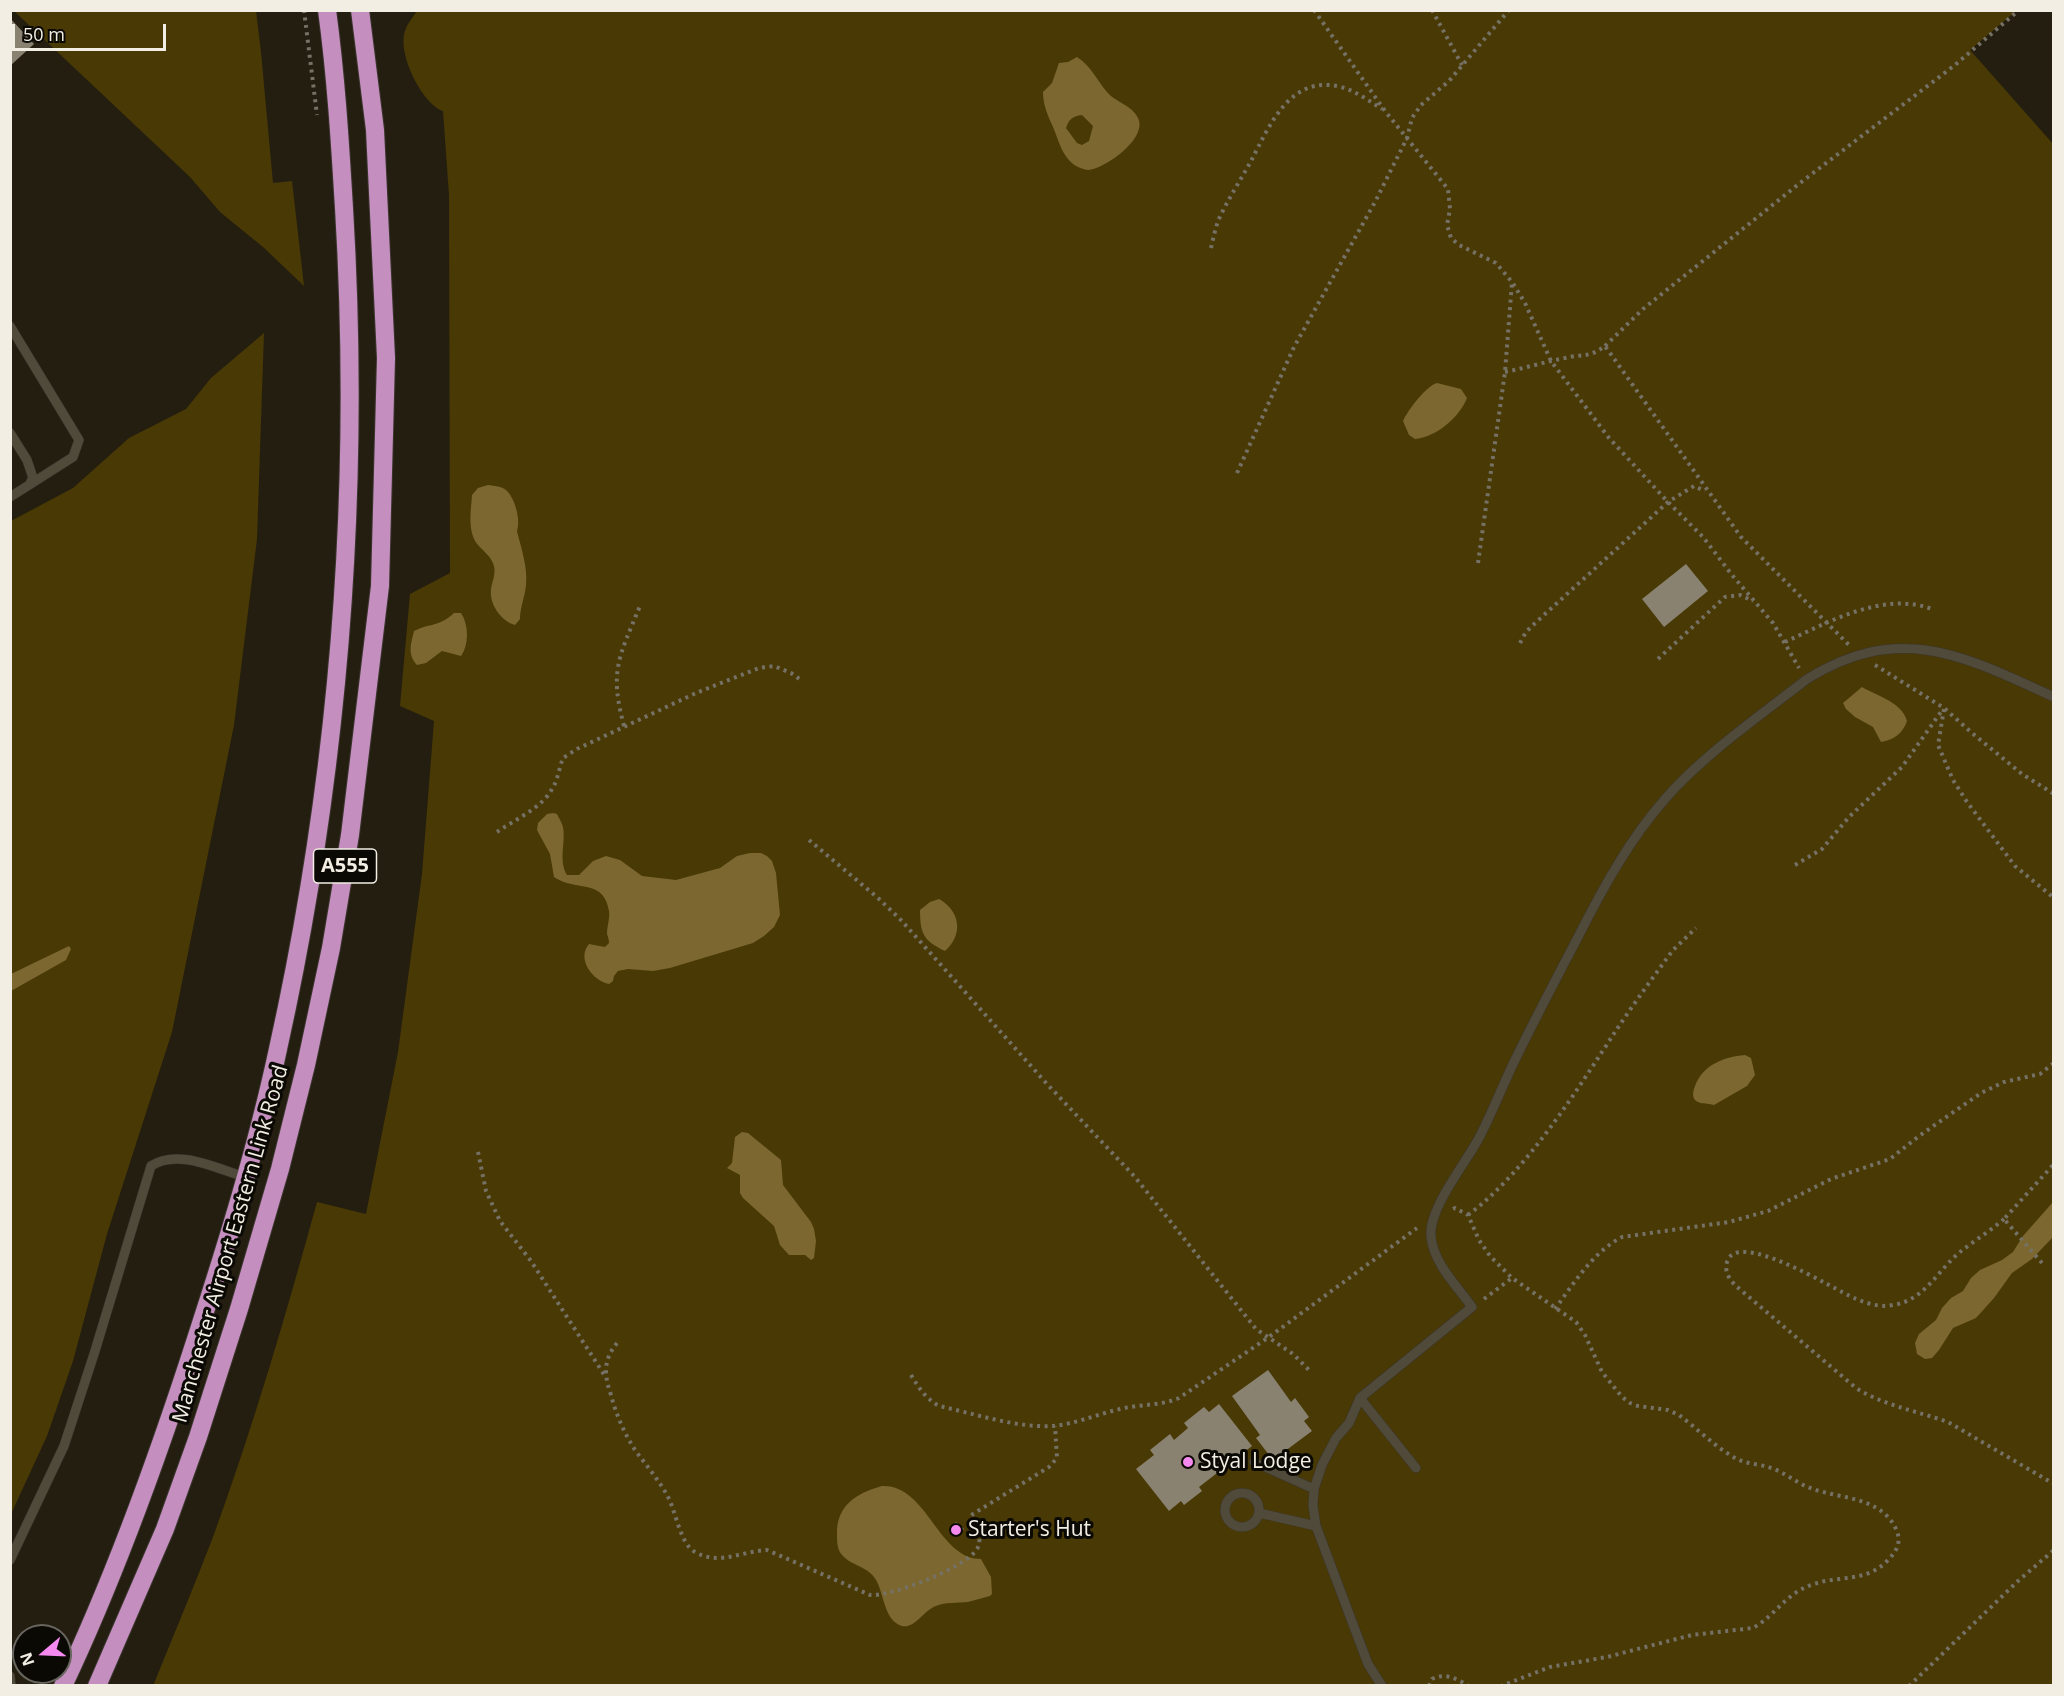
<!DOCTYPE html>
<html>
<head>
<meta charset="utf-8">
<style>
	body { margin:0 }
	#map { position:relative; width:2064px; height:1696px; overflow:hidden; background:#241e10; font-family:"Open Sans",sans-serif }
	canvas { display:block }
	.frame { position:absolute; inset:0; border:12px solid #f2eee4; pointer-events:none }
	.north { position:absolute; left:12px; top:1624px; width:60px; height:60px; box-sizing:border-box; background:#0b0904; border:2px solid #67655e; border-radius:50%; rotate:251deg; font-size:16px; font-weight:700; line-height:24px; text-align:center; color:#f2eee4 }
	.north::after { content:''; display:block; margin:auto; width:21px; height:27px; background:#f589ef; clip-path:polygon(50% 0,100% 100%,50% 72%,0 100%) }
	.scale { position:absolute; left:12px; top:24px; width:154px; height:27px; box-sizing:border-box; border:3px solid #f2eee4; border-top:0; padding-left:8px; font-size:18px; line-height:21px; white-space:nowrap; color:#f2eee4; -webkit-text-stroke:4px #0b0904; paint-order:stroke }
</style>
</head>
<body>
<div id="map">
<canvas width="2064" height="1696"></canvas>
<div class="frame"></div>
<div class="north">N</div>
<div class="scale">50 m</div>
</div>
<script>
const context = document.querySelector('canvas').getContext('2d');
context.lineJoin = 'round';
function paint(path, color) { context.fillStyle = color; context.fill(path, 'evenodd'); }
function strokePath(path, color, width, dash) { context.strokeStyle = color; context.lineWidth = width; context.lineCap = dash ? 'butt' : 'round'; context.setLineDash(dash || []); context.stroke(path); }
function label(font, color, halo, rows, align = 'center') {
  context.font = font + ' "Open Sans",sans-serif'; context.lineWidth = 6; context.setLineDash([]); context.textBaseline = 'middle'; context.strokeStyle = halo; context.fillStyle = color; for (const [text, x, y, turn = 0] of rows) {
    context.save(); context.translate(x, y); context.rotate((+turn || 0) * Math.PI / 180); context.textAlign = isNaN(turn) ? turn : align; if (halo) context.strokeText(text, 0, 0); context.fillText(text, 0, 0); context.restore();
  }
}
paint(new Path2D(`
	M14 11H256L261 52 273 183 292 181 304 286 263 247 220 212 190 177Z
	M417 11H2016L1970 50 2054 145 2053 1685 153 1686C173 1636 194 1587 213 1537 253 1427 286 1315 317 1202L366 1214 398 1052 422 874 434 721 400 706 410 594 450 573 449 195 443 111C422 104 397 53 405 31 407 24 413 17 417 11Z
	M264 333 257 539 234 725 172 1032 107 1234 73 1361 47 1436 11 1514V521L73 488 129 438 186 409 211 378Z`), '#493905');
paint(new Path2D(`
	M1077 57C1091 66 1096 79 1107 92 1115 102 1132 105 1138 118 1148 138 1106 168 1089 170 1085 170 1080 168 1076 166 1062 157 1059 141 1053 127 1048 116 1043 105 1043 92L1052 83 1059 63 1068 62ZM1082 115 1093 126 1089 141 1082 145 1077 143 1066 128C1069 119 1073 116 1082 115Z
	M1437 383 1461 389 1467 398C1459 418 1436 437 1415 439L1409 435 1403 421C1408 410 1426 386 1437 383Z
	M488 485C495 486 501 486 506 490 515 498 521 520 517 531 521 548 528 567 526 585 525 597 520 607 520 619L515 625C501 621 489 604 491 589 492 582 496 574 494 566 491 556 484 552 478 545 467 532 471 510 472 495L478 488Z
	M454 613H461C469 625 469 645 461 656L442 651 426 663 417 665C407 654 411 644 414 631 430 623 439 627 454 613Z
	M1862 687C1877 696 1902 702 1907 721 1903 733 1894 740 1881 742L1873 727 1855 717 1846 709 1843 703Z
	M553 813 557 814C559 818 562 823 563 827 566 843 558 860 567 875H579L593 861 606 856 620 860 642 876 676 880 720 868 737 856 750 853H761L767 856 772 861 776 873 780 915 774 927 764 936 753 943 670 968 653 971 628 969 618 971 614 976 613 981 609 984C593 981 576 959 589 944L605 947 609 943C609 940 608 937 607 934 607 926 610 919 609 911 604 878 576 892 554 877L550 854 537 830 538 823 547 814Z
	M939 899C960 911 964 934 945 951 924 941 920 934 920 910L930 902Z
	M69 946 71 949 66 960 11 991V974Z
	M1745 1055 1751 1058 1755 1075 1747 1086 1714 1105C1708 1103 1700 1105 1695 1100 1692 1096 1693 1091 1695 1086 1703 1065 1723 1057 1745 1055Z
	M742 1132 748 1133 781 1160 783 1185 811 1222 814 1229 816 1241 814 1258 811 1260 805 1255H789L780 1245 774 1226 743 1198 740 1193V1175L727 1168 732 1163 735 1137Z
	M2053 1202V1237L2032 1259 2012 1273 1994 1298 1976 1318 1953 1328 1939 1350 1932 1358 1925 1359 1917 1354 1915 1343 1919 1334 1936 1320 1942 1308 1951 1298 1963 1291 1971 1278 1980 1270 2002 1260 2013 1252 2023 1236Z
	M882 1486C927 1484 938 1559 981 1559L991 1577 992 1594 990 1596C983 1598 975 1600 968 1602 958 1603 945 1602 936 1606 924 1610 915 1629 902 1626 884 1621 884 1593 876 1580 868 1566 852 1566 843 1556 837 1550 837 1543 837 1535 836 1506 856 1493 882 1486Z`), '#7b672f');
paint(new Path2D(`
	M10 18 34 44 10 66Z
	M1686 564 1708 591 1664 627 1642 599Z
	M1268 1370 1291 1402 1295 1398 1309 1417 1304 1421 1312 1431 1273 1460 1256 1438 1260 1435 1232 1396Z
	M1219 1404 1252 1446 1199 1487 1202 1491 1184 1505 1181 1501 1169 1511 1136 1469 1154 1455 1150 1450 1170 1434 1174 1440 1188 1428 1184 1423 1204 1407 1209 1412Z
	M956 1522 964 1529 957 1537 949 1531Z`), '#898271');
const lane = new Path2D(`
	M10 326 79 440 73 457 29 485
	M10 433 27 460 33 478 29 485 10 497
	M1360 1398 1416 1468
	M1254 1462 1314 1489
	M1225 1510a17 17 0 1 1 34 0a17 17 0 1 1-34 0Z
	M1259 1513 1316 1526
	M10 1560 64 1446 95 1351 151 1166C178 1148 217 1169 245 1177
	M10 1676 11 1686
	M1382 1686 1368 1664 1316 1526 1313 1506 1314 1489 1322 1465 1336 1438 1349 1423 1360 1398 1472 1307C1457 1286 1434 1264 1431 1237 1428 1208 1467 1162 1480 1136 1493 1111 1503 1084 1516 1058 1536 1017 1557 977 1578 937 1603 888 1629 840 1665 799 1703 755 1761 715 1807 679 1900 621 1964 656 2054 697`);
const highway = new Path2D(`
	M63 1686C116 1574 158 1457 196 1339 227 1244 257 1147 278 1049 339 774 361 489 344 208 340 142 336 76 327 10
	M97 1686 165 1529 198 1437 239 1309 280 1169 306 1065 331 948 350 835 380 586 386 358 375 130 360 10`);
strokePath(lane, '#3b362e', 10);
strokePath(highway, '#3b362e', 20);
strokePath(new Path2D(`
	M304 10 317 115
	M1314 10 1385 111 1448 189 1450 209 1447 225 1451 238 1459 245 1496 263 1512 282 1525 303 1551 361 1609 438 1668 502 1703 537 1732 575 1773 623 1799 668
	M1432 10 1462 65
	M1211 248C1213 239 1215 230 1218 221 1227 201 1240 181 1251 161 1270 125 1290 74 1341 87 1356 91 1369 101 1382 109
	M1605 346 1643 309 1800 183 1955 65 2019 10
	M1505 372C1525 368 1545 362 1565 358 1583 353 1587 359 1605 346L1741 537 1850 646
	M1237 473 1294 347 1375 202 1407 138 1412 118 1421 105 1449 81 1509 10
	M1478 563 1505 372 1512 282
	M1785 642C1829 622 1883 591 1932 609
	M1520 643 1526 632 1533 625 1668 502 1694 486 1705 491
	M1658 659 1725 597 1740 595 1753 601
	M1875 665 1944 708 1972 733 2022 774 2054 794
	M1944 709 1938 745 1953 780 1967 802 2015 866 2054 898
	M624 726C609 671 619 657 640 606
	M497 832C514 820 542 808 552 789 558 780 559 768 563 758L577 749 696 693 759 668 774 666 791 673 801 680
	M809 840 878 898 900 919 1047 1084 1135 1177 1256 1329 1293 1354 1310 1371
	M1795 865 1822 849 1849 817 1902 767 1943 709
	M478 1152 486 1191 500 1221 531 1261 605 1376
	M1453 1209 1455 1208 1468 1215 1479 1240 1490 1256 1512 1278 1576 1322 1585 1335 1602 1372 1622 1397 1630 1403 1638 1406 1668 1410 1679 1415C1698 1429 1716 1448 1737 1459 1747 1464 1758 1464 1768 1467 1784 1471 1797 1484 1813 1489 1842 1499 1881 1497 1896 1529 1902 1542 1897 1551 1887 1561 1866 1583 1837 1575 1811 1585 1785 1594 1775 1616 1753 1628L1692 1635 1607 1657 1550 1667 1501 1686
	M1468 1215C1527 1171 1577 1090 1617 1029 1635 1002 1654 976 1673 950L1696 928
	M2004 1219C1990 1231 1974 1241 1960 1252 1937 1271 1925 1300 1893 1305 1880 1308 1866 1303 1854 1298 1835 1290 1737 1228 1727 1262 1724 1272 1730 1280 1736 1286L1856 1388C1885 1406 1917 1411 1948 1422L2054 1484
	M2042 1263 2004 1219 2054 1164
	M1484 1299 1512 1278
	M1555 1309C1574 1283 1593 1252 1622 1237L1729 1222 1768 1211 1831 1179 1890 1159 1919 1136 1981 1093 2004 1082 2040 1074 2054 1063
	M617 1343C603 1360 604 1375 611 1395 616 1414 624 1433 635 1450 646 1465 658 1479 667 1495 676 1511 680 1544 695 1552 719 1566 742 1551 767 1550L870 1595C891 1597 967 1567 977 1549 984 1538 974 1528 969 1519L973 1514 1049 1467 1057 1458 1055 1426
	M911 1375C919 1388 925 1398 939 1406 976 1414 1016 1428 1053 1426 1075 1424 1098 1414 1120 1409 1140 1404 1160 1406 1179 1398L1269 1337 1417 1228
	M1429 1686 1432 1679C1445 1672 1457 1679 1469 1686
	M1909 1686 2018 1581 2054 1550`), '#767165', 4, [3, 4.5]);
strokePath(lane, '#504a3a', 9);
strokePath(highway, '#c48ebf', 18);
for (const [x, y, r, color] of [
	[1188,1462,6,"#f589ef"],
	[956,1530,6,"#f589ef"]
]) { const dot = new Path2D(); dot.arc(x, y, r, 0, 2 * Math.PI); context.fillStyle = color; context.fill(dot); strokePath(dot, '#0b0904', 2); }
for (const [x, y, w] of [
	[345,866,63]
]) { const box = new Path2D(); box.roundRect(x - w / 2, y - 17, w, 34, 4.5); context.fillStyle = '#0b0904'; context.fill(box); strokePath(box, '#f2eee4', 1.5); }
label('bold 20px', '#f2eee4', null, [
	["A555",345,866]
]);
label('21px', '#f2eee4', '#0b0904', [
	["Manchester Airport Eastern Link Road",231,1244,-74]
]);
label('21px', '#f2eee4', '#0b0904', [
	["Styal Lodge",1200,1462],
	["Starter's Hut",968,1530]
], 'left');
</script>
</body>
</html>
